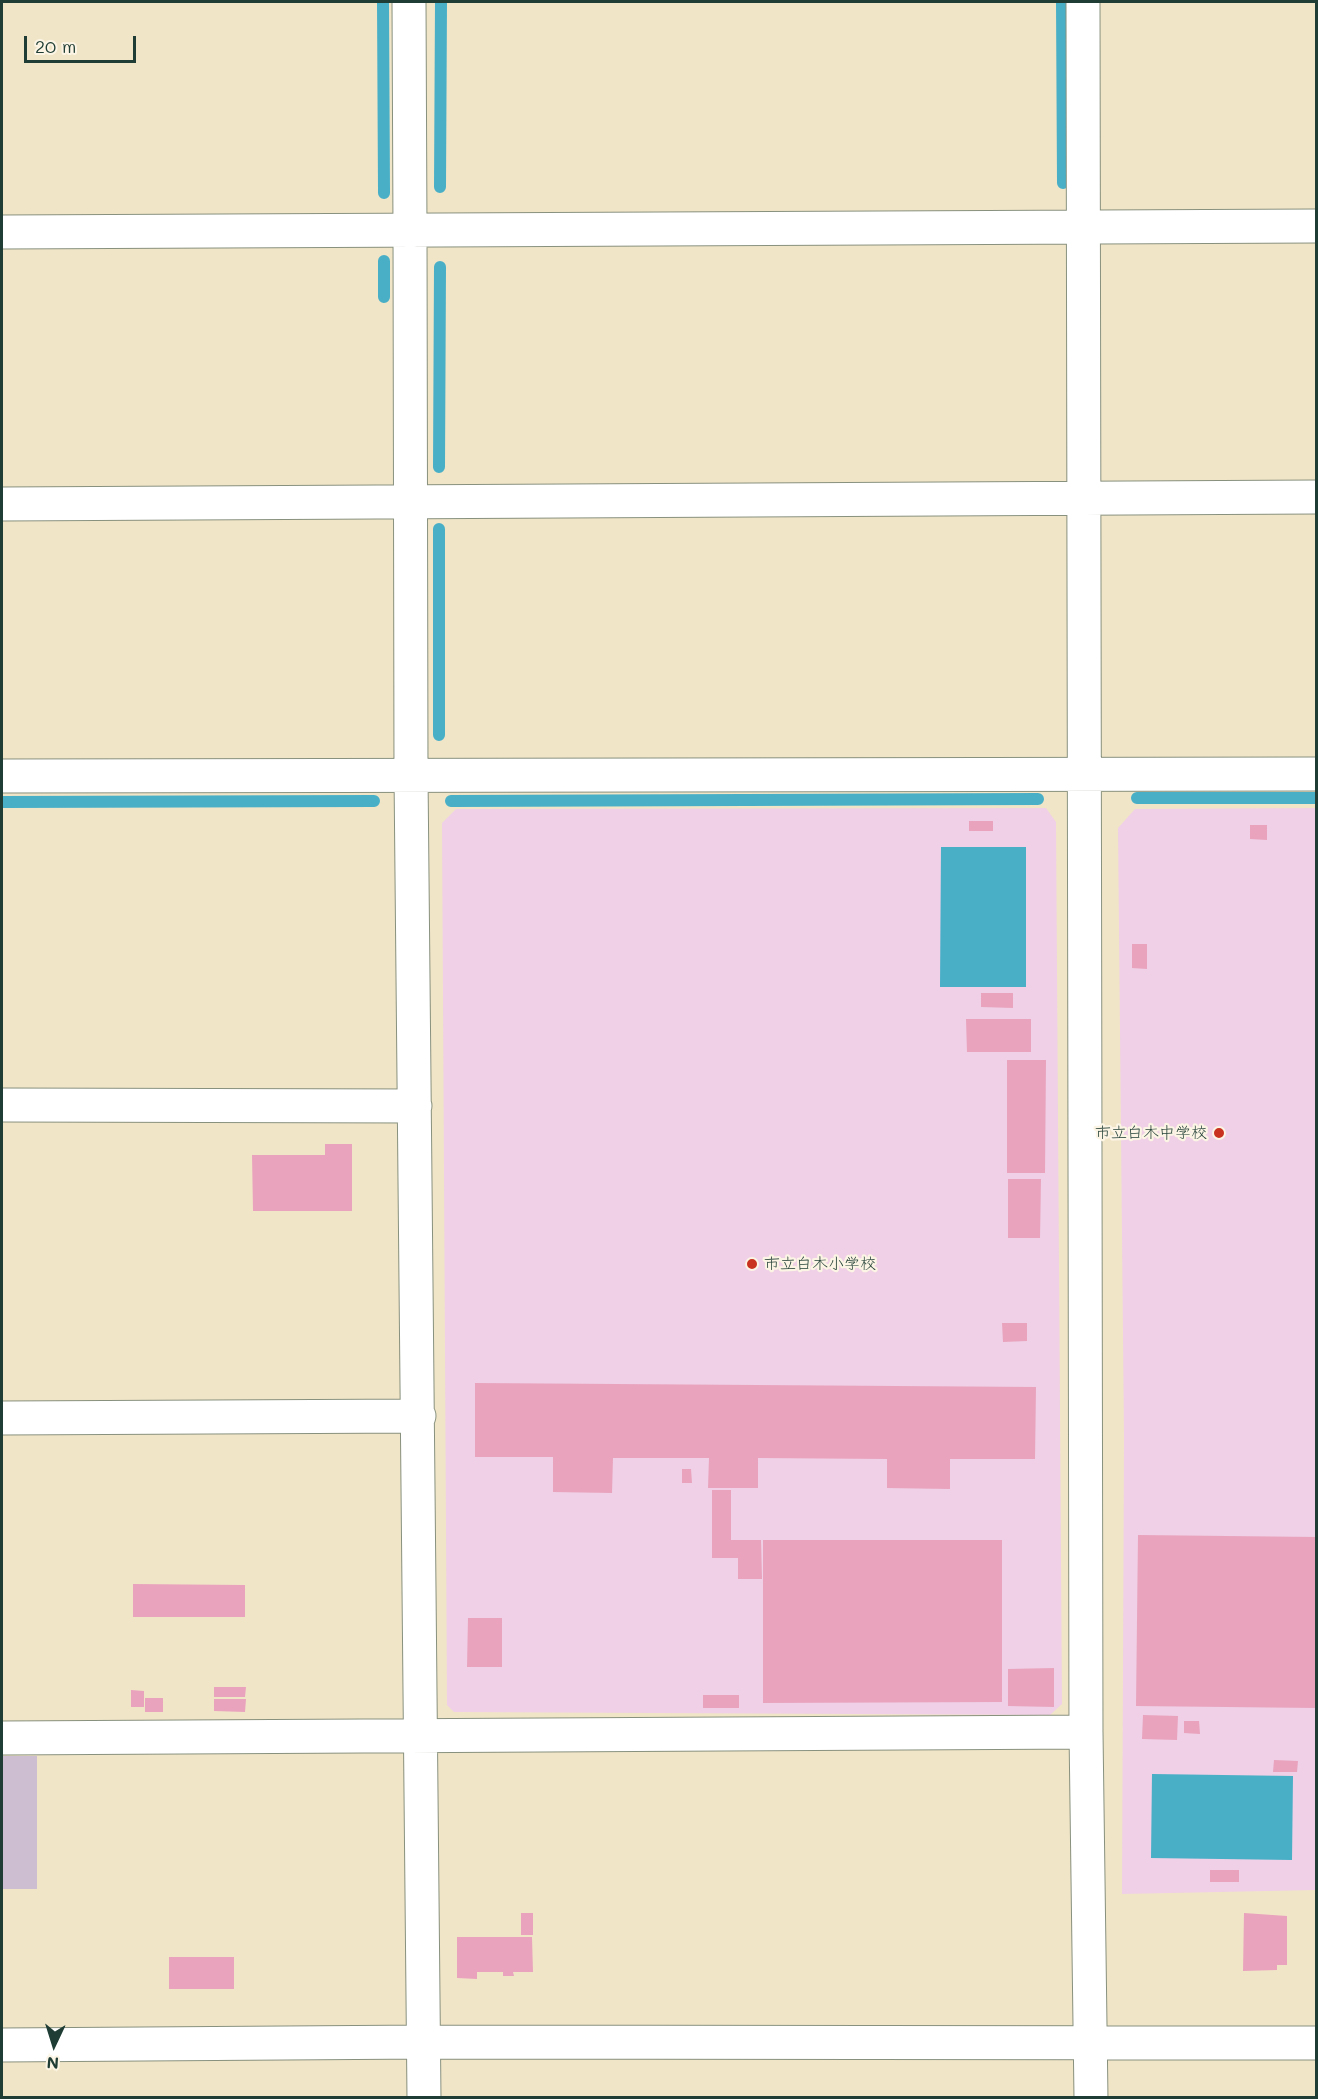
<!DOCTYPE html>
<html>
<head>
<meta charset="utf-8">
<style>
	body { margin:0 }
	#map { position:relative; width:1318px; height:2099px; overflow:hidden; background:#f1e5c8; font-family:Mali,sans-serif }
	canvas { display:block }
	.frame { position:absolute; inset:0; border:3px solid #1f3d34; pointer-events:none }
	.north { position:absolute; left:24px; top:2015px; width:60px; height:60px; -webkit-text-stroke:4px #fcf5e5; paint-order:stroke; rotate:184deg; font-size:16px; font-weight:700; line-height:24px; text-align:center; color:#1f3d34 }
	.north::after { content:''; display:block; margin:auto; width:21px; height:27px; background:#1f3d34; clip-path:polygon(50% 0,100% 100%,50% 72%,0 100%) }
	.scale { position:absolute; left:24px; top:36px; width:112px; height:27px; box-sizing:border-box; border:3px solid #1f3d34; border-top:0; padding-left:8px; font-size:18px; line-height:21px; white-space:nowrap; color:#1f3d34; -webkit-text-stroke:4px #fcf5e5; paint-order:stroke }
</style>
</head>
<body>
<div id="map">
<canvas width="1318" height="2099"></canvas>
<div class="frame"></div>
<div class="north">N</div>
<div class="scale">20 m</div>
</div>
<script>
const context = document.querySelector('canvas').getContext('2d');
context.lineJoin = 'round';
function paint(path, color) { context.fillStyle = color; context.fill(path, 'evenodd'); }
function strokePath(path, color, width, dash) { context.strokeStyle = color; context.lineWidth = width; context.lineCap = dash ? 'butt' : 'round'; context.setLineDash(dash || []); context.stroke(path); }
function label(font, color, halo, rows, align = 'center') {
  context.font = font + ' Mali,"Klee One",sans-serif'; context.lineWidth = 4.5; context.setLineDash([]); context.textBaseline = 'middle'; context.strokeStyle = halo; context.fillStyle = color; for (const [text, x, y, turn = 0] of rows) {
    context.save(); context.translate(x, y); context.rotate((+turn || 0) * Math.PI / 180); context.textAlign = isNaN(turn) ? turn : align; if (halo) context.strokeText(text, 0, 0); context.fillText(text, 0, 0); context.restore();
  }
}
paint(new Path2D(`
	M1046 808 1056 822 1062 1704 1050 1715 454 1712 447 1705 442 823 456 809Z
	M1316 808V1890L1122 1894 1124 1438 1118 828 1135 809Z`), '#efd0e6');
paint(new Path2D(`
	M2 1756H37V1889H2Z`), '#cdbed2');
paint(new Path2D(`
	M941 847H1026V987H940Z
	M1152 1774 1293 1776 1292 1860 1151 1858Z`), '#48afc7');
strokePath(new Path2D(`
	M383 2 384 193
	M1062 2 1063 183
	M440 187 441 2
	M384 297V261
	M439 467 440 267
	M439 529V735
	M1137 798H1316
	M451 801 1038 799
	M2 802 374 801`), '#48afc7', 12);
paint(new Path2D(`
	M969 821H993V831H969Z
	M1250 825H1267V840L1250 839Z
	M1132 944H1147V969L1132 968Z
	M981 993H1013V1008L981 1007Z
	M966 1019H1031V1052H967Z
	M1007 1060H1046L1045 1173H1007Z
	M325 1144H352V1211H253L252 1155H325Z
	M1008 1179H1041L1040 1238H1008Z
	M1002 1323H1027V1341L1003 1342Z
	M475 1383 1036 1387 1035 1459H950V1489L887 1488V1459L758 1458V1488H708L709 1458H613L612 1493 553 1492V1457H475Z
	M682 1469H691L692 1483H682Z
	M712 1490H731V1540H761L762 1579H738V1558H712Z
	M1138 1535 1316 1537V1708L1136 1706Z
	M763 1540H1002V1702L763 1703Z
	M133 1584 245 1585V1617H133Z
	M468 1618H502V1667H467Z
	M1054 1668V1707L1008 1706V1669Z
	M214 1687H246L245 1697H214Z
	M131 1690 144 1691V1707H131Z
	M703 1695H739V1708H703Z
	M145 1698H163V1712H145Z
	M214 1699H246L245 1712 214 1711Z
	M1143 1715 1178 1716 1177 1740 1142 1739Z
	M1184 1721H1199L1200 1734 1184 1733Z
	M1274 1760 1298 1761 1297 1772H1273Z
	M1210 1870H1239V1882H1210Z
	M521 1913H533V1935H521Z
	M1244 1913 1287 1916V1965H1277V1970L1243 1971Z
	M457 1937H532L533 1972H513L514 1976H503V1972H477V1979L457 1978Z
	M169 1957H234V1989H169Z`), '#e9a3bd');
const minor = new Path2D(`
	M1083 2 1086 1732 1091 2098
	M410 231 411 774 424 2098
	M2 232 1316 226
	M2 504 1316 497
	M2 776 1316 774
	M2 1105 415 1106
	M2 1418 419 1416
	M2 1738 1086 1732
	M2 2045 426 2042 1316 2043`);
const tertiary = new Path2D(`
	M409 2 410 231`);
strokePath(minor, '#88917e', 35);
strokePath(tertiary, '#88917e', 35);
strokePath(minor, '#fff', 33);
strokePath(tertiary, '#fff', 33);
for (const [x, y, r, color] of [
	[1219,1133,6,"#c8321e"],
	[752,1264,6,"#c8321e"]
]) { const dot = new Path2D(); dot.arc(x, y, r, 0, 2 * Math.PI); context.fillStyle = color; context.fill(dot); strokePath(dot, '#fcf5e5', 2); }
label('16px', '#1f3d34', '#fcf5e5', [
	["市立白木中学校",1207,1133],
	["市立白木小学校",764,1264,"left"]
], 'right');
</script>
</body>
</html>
